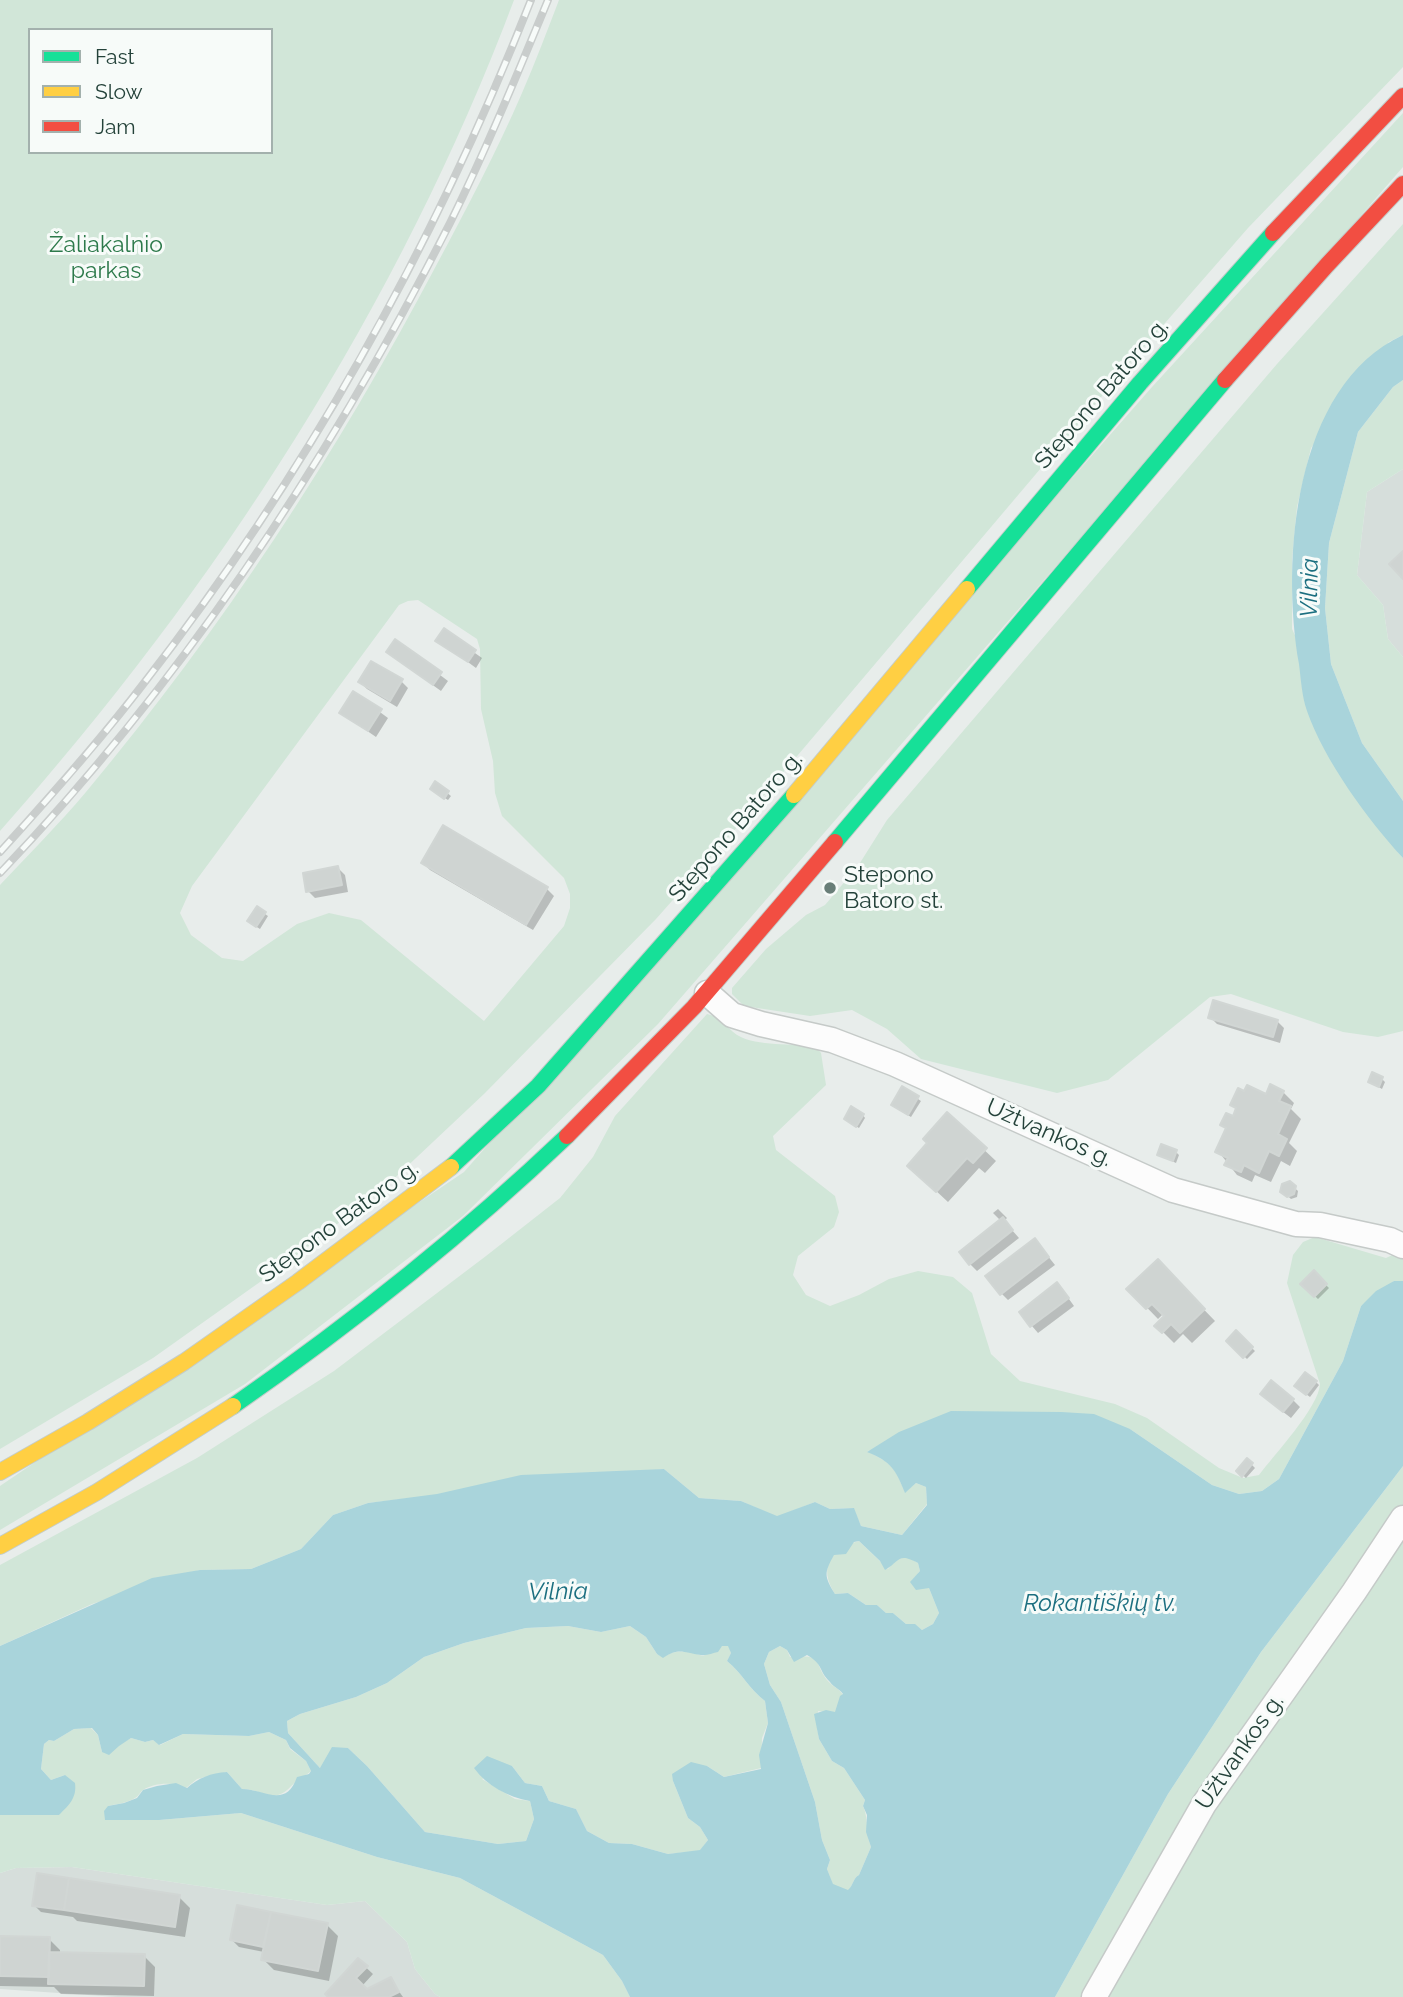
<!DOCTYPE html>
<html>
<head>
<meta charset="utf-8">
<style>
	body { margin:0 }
	#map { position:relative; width:1403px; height:1997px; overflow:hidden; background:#e8edeb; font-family:Raleway,sans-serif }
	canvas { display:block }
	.legend { position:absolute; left:28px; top:28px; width:245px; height:126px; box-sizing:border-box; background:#f7fbf9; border:2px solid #a3b1ad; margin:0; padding:9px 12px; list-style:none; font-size:21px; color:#24423a }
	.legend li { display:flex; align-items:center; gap:14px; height:35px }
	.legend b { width:35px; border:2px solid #a3b1ad }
</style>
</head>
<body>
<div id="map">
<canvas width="1403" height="1997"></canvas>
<ul class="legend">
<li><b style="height:9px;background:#16e098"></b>Fast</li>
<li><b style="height:9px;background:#ffcf43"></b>Slow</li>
<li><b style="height:9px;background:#f24e42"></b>Jam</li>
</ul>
</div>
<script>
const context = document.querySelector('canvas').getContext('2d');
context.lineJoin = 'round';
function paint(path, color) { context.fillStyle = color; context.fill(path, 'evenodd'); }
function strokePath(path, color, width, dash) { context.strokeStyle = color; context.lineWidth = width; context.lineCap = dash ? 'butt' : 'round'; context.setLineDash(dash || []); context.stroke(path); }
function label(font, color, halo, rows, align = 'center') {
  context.font = font + ' Raleway,sans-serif'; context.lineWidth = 6; context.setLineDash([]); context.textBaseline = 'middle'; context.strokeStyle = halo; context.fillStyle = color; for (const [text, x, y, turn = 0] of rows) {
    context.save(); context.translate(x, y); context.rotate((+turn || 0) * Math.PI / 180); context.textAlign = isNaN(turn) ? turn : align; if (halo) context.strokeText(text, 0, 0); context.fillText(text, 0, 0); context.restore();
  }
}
paint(new Path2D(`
	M1403 469V657L1388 639 1383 605 1357 575 1367 492Z
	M72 1867 327 1905 365 1901 407 1942 415 1969 435 1994 440 1997H117L0 1989V1873L16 1868Z`), '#d6dedb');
paint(new Path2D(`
	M0 0H514C400 304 216 589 0 831ZM30 30H271V152H30Z
	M559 0H1403V67L1248 228 1124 370 726 840 656 919 485 1093 382 1190 274 1272 153 1358 0 1449V885C29 854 59 824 86 792 222 629 338 452 437 264 467 208 497 151 522 93 535 63 547 31 559 0ZM418 600 477 639 480 649 481 709 493 761 495 793 502 816 564 878 570 894V908L564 926 484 1021 361 920 329 913 297 924 243 961 222 958 191 935 180 913 192 886 399 605 408 601Z
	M1403 113V167L658 1024 463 1216 245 1384 0 1530V1486L464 1172 1152 387Z
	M1403 224V335L1389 342 1311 448 1297 507 1292 559V629L1396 850 1403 858V1031L1378 1037 1343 1032 1231 994 1210 997 1108 1080 1057 1093 921 1059 887 1029 852 1010 810 1016 744 1006 732 994V988L766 949 806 915 825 905 858 866 887 820 1277 364Z
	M1403 380V469L1367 492 1357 575 1383 605 1388 639 1403 657V801L1362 743 1331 664 1325 608 1329 543 1358 432 1393 387Z
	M707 1014C722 1017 727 1029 739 1036 756 1046 794 1044 815 1046L821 1053 826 1085 773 1136 776 1150 835 1196 839 1212 834 1227 798 1256 793 1275 806 1295 830 1306 859 1295 889 1279 918 1271 953 1277 972 1293 991 1354 1020 1381 1115 1404 1147 1418 1219 1468 1243 1478 1259 1475C1274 1455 1319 1407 1320 1384L1287 1283 1293 1255 1303 1242 1315 1237 1386 1258 1403 1250V1281H1394L1361 1306 1343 1361 1279 1479 1262 1491 1239 1494 1212 1485 1130 1429 867 1451C893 1465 893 1464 905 1492L916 1483 926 1487 927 1504 902 1535 861 1526 853 1508 830 1509 815 1502 777 1517 741 1501 699 1498 664 1469 368 1503 333 1515 301 1549 251 1569 200 1570 92 1604 0 1646V1565L197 1458 334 1371 486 1256 560 1198 593 1157 615 1116Z
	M1403 1466V1997H1055L1168 1794 1261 1652Z
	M859 1541 888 1569 896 1559 908 1557 918 1563 920 1571 911 1582 929 1588 939 1613 933 1624 922 1630 915 1625 906 1624 893 1613H886L877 1605H866L848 1593 835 1594C818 1567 830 1549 859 1541Z
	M568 1626 601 1632 630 1626 646 1637 657 1654 663 1657C677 1649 687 1651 703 1656L722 1646H729L731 1653 727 1661C742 1673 750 1690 765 1701L768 1723 762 1738 761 1768 724 1777 707 1766 673 1781 688 1818 700 1827 708 1840 700 1851 668 1854 632 1844 609 1843 587 1831 576 1809 549 1801 542 1786 525 1783 512 1766 482 1779 515 1799 530 1801 534 1819 526 1841 498 1844 425 1832 367 1766 348 1748 324 1763 321 1769 288 1733 287 1721 300 1714 356 1697 387 1683 424 1657 464 1643 526 1628Z
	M780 1646 787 1650 790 1657C827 1653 812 1665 830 1683 835 1688 839 1688 843 1695L836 1713 818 1711 817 1727 819 1739 832 1761 844 1768 865 1800 863 1806C869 1819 865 1831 871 1847L859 1875C853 1878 853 1886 848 1891L833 1885 827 1869 830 1860 822 1840 815 1802 781 1702 770 1685 764 1664 769 1652Z
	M91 1728 98 1735 102 1752 131 1738 145 1742 153 1740 160 1745 183 1734 249 1736 269 1732 286 1740 290 1749 306 1761 311 1771C308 1774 305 1775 302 1777 289 1785 286 1798 269 1795 259 1793 253 1789 242 1789L227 1772 197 1779 186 1788C175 1782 155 1782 143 1790 140 1792 139 1796 135 1798 127 1803 117 1804 108 1806L159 1820 241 1813 377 1857 460 1878 603 1955 622 1981 630 1997H440L435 1994 415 1969 407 1942 365 1901 327 1905 72 1867 16 1868 0 1873V1815H59L65 1775 51 1780 41 1769 44 1744 49 1740 54 1741 74 1729Z`), '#d1e6d8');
paint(new Path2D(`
	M1403 335V380L1393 387 1358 432 1329 543 1325 608 1331 664 1362 743 1403 801V858C1368 820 1324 760 1307 711 1302 697 1301 680 1299 664 1281 561 1293 386 1403 335Z
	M1394 1281H1403V1466L1261 1652 1168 1794 1055 1997H630L622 1981 603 1955 460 1878 377 1857 241 1813 159 1820H105L104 1811 108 1806 124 1803 137 1798 143 1790 157 1786 176 1783 187 1788C198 1778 211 1773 227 1772L242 1789C264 1789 286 1809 297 1777L309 1774 311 1771 306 1761 290 1748 286 1740 269 1732 249 1736 183 1734 159 1745 153 1740 145 1742 131 1738 119 1746 109 1755 102 1752 98 1735 92 1728 74 1729 54 1741 49 1740 44 1744 41 1769 51 1780 65 1775 75 1783C77 1798 69 1805 59 1815H0V1646L152 1578 200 1570 251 1569 301 1549 333 1515 368 1503 437 1494 521 1475 664 1469 699 1498 741 1501 777 1516 815 1502 830 1509 854 1508 861 1526 902 1535 927 1505 926 1487 916 1483 905 1493C895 1468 891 1462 867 1452L899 1432 951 1411 1061 1412 1094 1414 1130 1429 1212 1485 1239 1494 1262 1491 1279 1479 1343 1361 1361 1306 1376 1291ZM859 1541 880 1561 885 1570C900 1561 898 1552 918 1563L920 1571 910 1582 916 1590 929 1588 939 1613 933 1624 922 1630 915 1624H906L893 1613H886L877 1605H866L848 1593 835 1594C824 1576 824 1573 834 1555L846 1554 854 1542ZM568 1626 601 1632 630 1626 646 1637 657 1654 663 1658C680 1647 683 1653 701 1655 706 1656 713 1653 718 1652L722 1646H728L731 1653 727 1661C742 1673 750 1690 765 1701L768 1723 759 1755 761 1769 724 1777 707 1766 691 1762 672 1774 673 1781 688 1818 700 1827 708 1840 700 1850 668 1854 632 1844 609 1843 587 1831 576 1809 549 1801 542 1786 525 1783 512 1766 487 1756 474 1768C487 1786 508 1797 530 1801L534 1819 526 1841 498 1844 425 1832 367 1766 348 1748 332 1747 320 1768 288 1733 287 1721 300 1714 356 1697 387 1683 424 1657 464 1643 526 1628ZM780 1646 787 1650 794 1662 807 1655C824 1665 818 1670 830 1682 834 1688 839 1688 843 1694L840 1696 835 1712 826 1710 814 1714 819 1739 832 1761 844 1768 865 1800 863 1806 867 1815 866 1832 871 1847 859 1875C853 1878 853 1886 848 1890L833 1884 827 1869 830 1860 822 1840 815 1802 781 1702 770 1685 764 1664 769 1652Z`), '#a9d4db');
paint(new Path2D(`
	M444 631 482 658 476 668 438 640Z
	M395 641 448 681 441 691 395 658Z
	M401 681 408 688 397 707 367 689 360 682Z
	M354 693 388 718 376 737 341 713Z
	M436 784 451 796 448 800 435 792Z
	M444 828 547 889 554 896 533 930 430 870 423 863Z
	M338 868 345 875 348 892 315 898 308 891Z
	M265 914 268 916 260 929 252 924Z
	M1210 1017 1277 1021 1284 1028 1280 1043 1217 1024Z
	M1382 1079 1385 1082 1382 1089 1370 1082Z
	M903 1089 921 1101 911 1117 896 1108Z
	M1283 1092 1294 1103 1291 1109 1301 1119 1289 1143 1297 1151 1290 1166 1281 1161 1271 1182 1255 1175 1252 1182 1237 1175 1218 1151 1227 1130 1222 1125 1234 1118 1237 1110 1232 1104Z
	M863 1115 865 1118 859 1128 849 1122Z
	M947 1115 996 1161 985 1173 979 1168 948 1202 920 1176 930 1144Z
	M1176 1152 1179 1155 1176 1163 1159 1155Z
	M1289 1183 1298 1191 1297 1197 1291 1199 1282 1191Z
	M998 1209 1007 1218 1004 1221 1019 1238 977 1271 970 1264 1001 1221 993 1213Z
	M1035 1240 1055 1265 1008 1300 1001 1293Z
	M1158 1262 1215 1321 1192 1343 1183 1334 1174 1343 1157 1326 1166 1316 1164 1313 1158 1319 1129 1289Z
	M1314 1273 1329 1288 1318 1299 1303 1284Z
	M1064 1292 1074 1306 1038 1333 1032 1326Z
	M1236 1333 1255 1351 1247 1359 1228 1341Z
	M1316 1382 1319 1385 1310 1397 1299 1389Z
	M1293 1400 1300 1407 1291 1418 1269 1401Z
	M1247 1460 1255 1468 1246 1478 1238 1471Z
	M179 1897 190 1908 185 1937 77 1921 73 1917 41 1912 34 1905Z
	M239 1907 327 1925 338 1936 329 1981 274 1970 263 1959 264 1952 239 1947 232 1940Z
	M0 1938 49 1939 60 1950V1954L144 1956 155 1967 154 1996 61 1994 54 1987 0 1986Z
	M358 1960 373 1974 362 1986 367 1991 390 1979 403 1997H330Z`), '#0003');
const building = new Path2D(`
	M1403 551V579L1389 564Z
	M444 628 476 650 468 662 435 641Z
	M395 639 442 672 433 685 386 652Z
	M371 661 403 679 390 701 358 682Z
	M353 691 382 709 368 731 339 713Z
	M435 781 449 791 444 799 430 789Z
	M443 825 548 887 526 925 421 863Z
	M338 866 342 885 306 892 303 873Z
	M257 906 266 912 256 927 247 921Z
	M1213 1000 1278 1020 1273 1037 1208 1018Z
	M1372 1072 1383 1077 1379 1087 1368 1082Z
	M1270 1084 1284 1091 1279 1101 1291 1106 1278 1134 1287 1139 1279 1156 1269 1151 1259 1173 1244 1165 1241 1172 1224 1165 1228 1158 1215 1152 1226 1128 1220 1125 1226 1113 1233 1116 1236 1108 1230 1105 1238 1088 1244 1091 1247 1085 1266 1094Z
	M902 1086 919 1096 908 1115 891 1105Z
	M851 1106 864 1114 856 1127 844 1119Z
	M947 1112 987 1148 973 1163 967 1158 936 1192 907 1166 927 1143 923 1139Z
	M1161 1144 1177 1150 1173 1161 1157 1155Z
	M1290 1181 1296 1186 1294 1194 1287 1197 1280 1192 1282 1184Z
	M1003 1217 1013 1230 969 1265 959 1252Z
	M1035 1238 1049 1257 1000 1295 985 1276Z
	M1158 1259 1205 1309 1180 1333 1171 1324 1162 1333 1154 1326 1164 1316 1152 1304 1146 1309 1126 1289Z
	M1314 1270 1327 1284 1314 1297 1300 1284Z
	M1057 1282 1069 1298 1030 1327 1019 1312Z
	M1236 1330 1253 1347 1243 1358 1226 1341Z
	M1305 1372 1317 1381 1306 1395 1294 1386Z
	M1271 1380 1294 1399 1283 1412 1260 1394Z
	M1247 1458 1253 1463 1242 1477 1236 1471Z
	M37 1873 69 1878 64 1910 32 1906Z
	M69 1878 180 1895 175 1927 64 1910Z
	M237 1905 271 1912 263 1947 230 1940Z
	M271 1912 328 1923 318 1971 261 1960Z
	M0 1936 50 1937 49 1977 0 1976Z
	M49 1952 145 1954 144 1986 48 1984Z
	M358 1958 368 1966 356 1978 367 1989 391 1977 399 1992 389 1997H328L325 1994Z`);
paint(building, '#cfd4d2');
strokePath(building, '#d1d6d4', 2);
const street = new Path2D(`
	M707 993 732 1015 761 1024 832 1040 895 1064 1173 1190 1296 1224 1320 1225 1390 1240 1403 1246
	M1094 1997 1204 1804 1354 1592 1403 1518`);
const fast = new Path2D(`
	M967 589 1140 383 1273 233
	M835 842 1225 380
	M451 1167 538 1086 794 795
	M233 1406C351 1324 463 1235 567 1136`);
const slow = new Path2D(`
	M794 795 967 589
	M0 1472 88 1422 184 1362 298 1282 451 1167
	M0 1546 97 1492 233 1406`);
const jam = new Path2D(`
	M1273 233 1403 96
	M1225 380 1327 265 1403 184
	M567 1136 694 1007 835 842`);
strokePath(street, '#c5cac8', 27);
strokePath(fast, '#c3ccc9', 18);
strokePath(slow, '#c3ccc9', 18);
strokePath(jam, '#c3ccc9', 18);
strokePath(street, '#fcfcfc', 24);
strokePath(fast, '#16e098', 16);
strokePath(slow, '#ffcf43', 16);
strokePath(jam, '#f24e42', 16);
const rail = new Path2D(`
	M0 852C50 797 99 742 144 683 305 476 435 244 531 0
	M0 873C182 682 331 458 450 223 486 150 517 75 548 0`);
strokePath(rail, '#c9cdcc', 8);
strokePath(rail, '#f7fbf9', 5, [16]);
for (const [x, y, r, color] of [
	[830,888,7,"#697e78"]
]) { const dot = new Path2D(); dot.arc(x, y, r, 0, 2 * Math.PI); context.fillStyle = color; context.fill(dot); strokePath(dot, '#f7fbf9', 2.5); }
label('23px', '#2d7a4b', '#f7fbf9', [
	["Žaliakalnio",106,245],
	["parkas",106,271]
]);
label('23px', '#24423a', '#f7fbf9', [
	["Stepono Batoro g.",1102,394,-49],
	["Stepono Batoro g.",736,827,-49],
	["Užtvankos g.",1049,1133,24],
	["Stepono Batoro g.",339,1222,-36],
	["Užtvankos g.",1240,1752,-55]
]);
label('23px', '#24423a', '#f7fbf9', [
	["Stepono",844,875],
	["Batoro st.",844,901]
], 'left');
label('italic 24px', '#1c6f80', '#f7fbf9', [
	["Vilnia",1310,588,-89],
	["Vilnia",558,1592,-1],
	["Rokantiškių tv.",1100,1604]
]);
</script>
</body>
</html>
